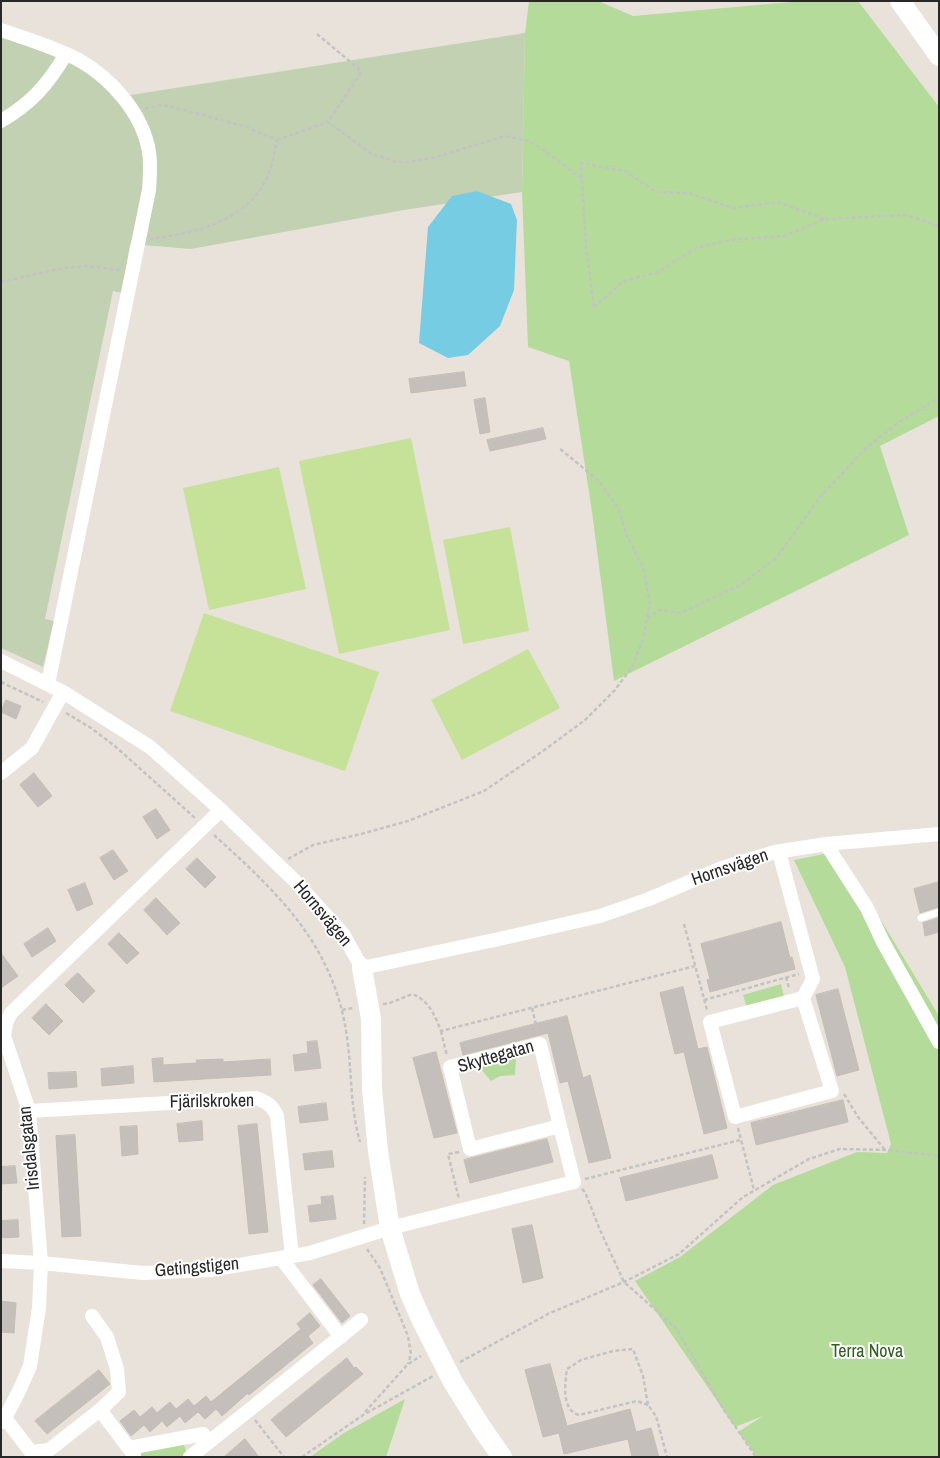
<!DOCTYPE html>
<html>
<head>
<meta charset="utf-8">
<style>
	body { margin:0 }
	#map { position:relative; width:940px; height:1458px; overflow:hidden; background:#e9e2da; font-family:"Archivo Narrow",sans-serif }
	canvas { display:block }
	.frame { position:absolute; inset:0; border:2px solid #282828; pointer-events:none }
</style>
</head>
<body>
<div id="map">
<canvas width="940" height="1458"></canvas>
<div class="frame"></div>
</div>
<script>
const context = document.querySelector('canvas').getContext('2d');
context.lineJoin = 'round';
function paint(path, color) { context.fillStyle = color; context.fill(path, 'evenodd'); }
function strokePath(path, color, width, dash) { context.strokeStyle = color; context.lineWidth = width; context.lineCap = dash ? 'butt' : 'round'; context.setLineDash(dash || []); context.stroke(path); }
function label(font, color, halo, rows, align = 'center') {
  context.font = font + ' "Archivo Narrow",sans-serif'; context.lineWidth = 4; context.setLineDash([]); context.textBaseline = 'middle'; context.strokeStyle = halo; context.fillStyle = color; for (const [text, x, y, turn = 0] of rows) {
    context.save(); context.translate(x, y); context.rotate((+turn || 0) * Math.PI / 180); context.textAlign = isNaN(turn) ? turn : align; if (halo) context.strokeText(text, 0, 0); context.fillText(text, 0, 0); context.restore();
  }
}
paint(new Path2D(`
	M529 1H598L633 16 803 1H858L939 107V416L880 446 909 535 614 681 592 512 569 361 528 347 522 192 525 33Z
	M839 851 939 1016V1457H757L738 1432 763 1416 735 1427 635 1281 680 1257 773 1185 857 1152 887 1153 891 1144 845 967 794 860Z
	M781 984 784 997 747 1008 743 995Z
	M510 1058 516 1059 515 1075 500 1076 491 1081 480 1068 485 1063Z
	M405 1399 386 1457H310L344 1433Z
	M180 1441 184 1445 187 1454 183 1457H142L137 1451Z`), '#b5db9b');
paint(new Path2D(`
	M525 33 522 192 404 210 191 249 130 244 122 293 113 291 45 619 54 621 43 667 1 648V34L77 65 131 95Z`), '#c3d1b3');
paint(new Path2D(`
	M411 438 450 630 339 654 299 461Z
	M279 467 306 589 209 610 183 488Z
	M510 527 529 631 463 644 443 540Z
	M204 613 379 672 345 771 170 711Z
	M528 649 560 708 462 760 431 700Z`), '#c6e198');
paint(new Path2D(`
	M477 191 511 204 517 220 514 290 500 326 468 355 448 358 419 343 428 227 452 196Z`), '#76cce2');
const building = new Path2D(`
	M464 372 466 386 411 393 409 379Z
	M485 398 490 432 480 434 474 400Z
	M543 428 546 439 490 451 487 440Z
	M6 700 21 706 16 719 1 712Z
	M34 773 52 796 38 807 20 785Z
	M156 809 170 830 157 839 143 817Z
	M113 850 128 871 114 880 100 858Z
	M197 858 216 877 205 888 186 869Z
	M939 882V907L920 913 914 889Z
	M85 883 93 904 77 911 68 890Z
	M156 898 180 923 167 935 144 910Z
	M939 918V932L925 936 923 923Z
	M781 922 790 958 792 957 795 969 710 992 707 980 710 979 701 944Z
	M48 928 56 941 32 957 24 944Z
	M119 933 139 953 127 964 108 944Z
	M1 953 18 976 1 988Z
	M78 973 95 991 83 1003 65 985Z
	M683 987 698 1049 707 1047 727 1128 704 1134 684 1052 675 1054 660 993Z
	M838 989 859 1070 837 1076 816 995Z
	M46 1004 63 1021 49 1035 32 1018Z
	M567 1016 583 1078 590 1075 611 1158 589 1163 568 1081 560 1083 548 1033 463 1055 460 1043Z
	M317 1041 321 1068 295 1071 293 1055 308 1053 307 1042Z
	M436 1052 457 1133 434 1138 413 1058Z
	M163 1058V1065L197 1063 196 1060 223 1059V1062L270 1059 271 1075 154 1082 152 1059Z
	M133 1066 134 1083 102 1086 101 1069Z
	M76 1072 77 1087 49 1089 48 1073Z
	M843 1100 848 1122 756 1145 751 1123Z
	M326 1103 328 1120 300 1123 298 1107Z
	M202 1121 203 1140 179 1142 177 1124Z
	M257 1124 268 1232 249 1234 238 1126Z
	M137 1126 138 1154 122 1156 120 1127Z
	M75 1135 81 1236 62 1237 56 1136Z
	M547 1139 553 1162 470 1183 464 1160Z
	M332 1151 334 1167 305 1170 303 1154Z
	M712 1155 718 1178 626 1201 620 1178Z
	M15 1166 17 1183 1 1184V1167Z
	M333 1196 336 1219 310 1222 308 1206 322 1204 321 1197Z
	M18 1220 19 1237 1 1238V1221Z
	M532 1225 543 1278 523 1283 512 1229Z
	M321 1279 350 1316 342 1323 313 1285Z
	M1 1301 16 1303 14 1333 1 1332Z
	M310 1313 320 1326 308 1336 313 1343 249 1395 248 1393 222 1416 216 1409 205 1419 198 1412 185 1423 180 1416 167 1427 162 1421 150 1432 144 1425 131 1436 120 1421 134 1410 140 1417 152 1407 157 1413 170 1402 176 1409 188 1399 194 1406 206 1396 211 1402 301 1329 297 1324Z
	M347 1358 354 1368 356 1367 363 1374 286 1437 271 1420Z
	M550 1364 567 1426 630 1409 636 1432 651 1428 659 1457H632L628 1439 564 1454 559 1433 543 1437 525 1370Z
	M99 1370 110 1384 47 1434 35 1421Z
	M245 1439 259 1457H224Z`);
paint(building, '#c4bfba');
strokePath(building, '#c4bdb5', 1);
strokePath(new Path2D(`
	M317 34 359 69 361 72 328 122
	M145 109 159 105 169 106 244 126 277 140C274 154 272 168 266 180 245 222 193 233 151 239
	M277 140 328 122 370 153 396 162H409L436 157 505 136 530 141 553 157 582 179
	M1 282 63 268 88 266 120 270
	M594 307 586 248 581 163 625 171 656 192 689 193 733 208 778 202 825 219
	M594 307 624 281 658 272 696 248 730 240 784 236 825 219 906 215 939 226
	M647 618 660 610 681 613 742 584 777 557 821 496 866 448 899 422 939 398
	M1 682 43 702
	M66 713 91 728 116 747 195 818
	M214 835C279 894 334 945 347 1037 352 1073 350 1107 360 1142
	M288 859 313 845 361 834 408 821 484 791 543 751 585 720 615 690 632 667 643 639 650 603 643 568 626 534 619 509 599 481 559 448
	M684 924 707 1010
	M786 977 789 988
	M704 1000 799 974
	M383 1004 390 1003 412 994C429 1000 435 1016 441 1031L695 966
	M532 1008 538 1033
	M342 1010 353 1008
	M441 1031 447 1056
	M844 1094 858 1117 885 1150
	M738 1128 754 1190
	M459 1152 448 1154 459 1199
	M585 1179 740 1140
	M582 1189 585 1192 600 1230 624 1282 676 1328 724 1410 756 1457
	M364 1224 365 1177
	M367 1249 380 1268 408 1336 411 1354 408 1364
	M460 1362 550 1313 624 1282 679 1254 743 1197 809 1159 840 1149 889 1150 939 1156
	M648 1405 637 1401 579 1415C561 1410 565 1384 567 1369L581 1360 613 1351 633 1349 643 1376 648 1405 656 1416 667 1457
	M365 1412 408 1364 421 1356
	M255 1420 284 1457
	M302 1457 363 1415 433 1376`), '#c3c3c3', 2.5, [4, 2.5]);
strokePath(new Path2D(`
	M921 918 939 912`), '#fff', 7);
strokePath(new Path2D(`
	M1 30C27 39 55 47 79 60 112 79 143 114 149 152 151 164 150 177 149 190L48 684
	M1 121C32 103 48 84 66 54
	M1 661 63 692 150 747 221 810 294 880 343 934 362 968 499 939 600 916 649 899 722 868 775 852 826 844 939 834
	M1 773 32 748 63 692
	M826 844 867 908 883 942 939 1042
	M779 852 813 979 803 998 710 1022 735 1117 832 1091 803 998
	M540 1044 560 1126 470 1149 450 1067Z
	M29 1111 256 1098C267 1102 273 1106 277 1116L292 1256
	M281 1258 341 1337
	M1 1261 41 1263 143 1273 210 1270 310 1253 390 1228 574 1182 560 1126
	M100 1410 134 1455
	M5 1418 31 1452 32 1457
	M1 1422 5 1418 20 1389 30 1366 39 1308 41 1263 29 1111 4 1036 6 1023 11 1013 221 810
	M129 1448 203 1434 209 1441
	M31 1452 49 1450 100 1410 119 1392 117 1369 107 1337 92 1316
	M190 1457 248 1411 361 1320`), '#fff', 14);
strokePath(new Path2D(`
	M900 1 939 56
	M362 968 371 1019 372 1089 378 1151 390 1228 410 1294 422 1321 453 1382 481 1427 502 1457`), '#fff', 20);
label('18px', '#282828', '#fff', [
	["Hornsvägen",730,868,-19],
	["Hornsvägen",322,914,50],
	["Skyttegatan",496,1057,-16],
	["Fjärilskroken",212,1102,-1],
	["Irisdalsgatan",30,1148,-96],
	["Getingstigen",197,1268,-5]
]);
label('18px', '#305d20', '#fff', [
	["Terra Nova",867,1352]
]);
</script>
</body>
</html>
